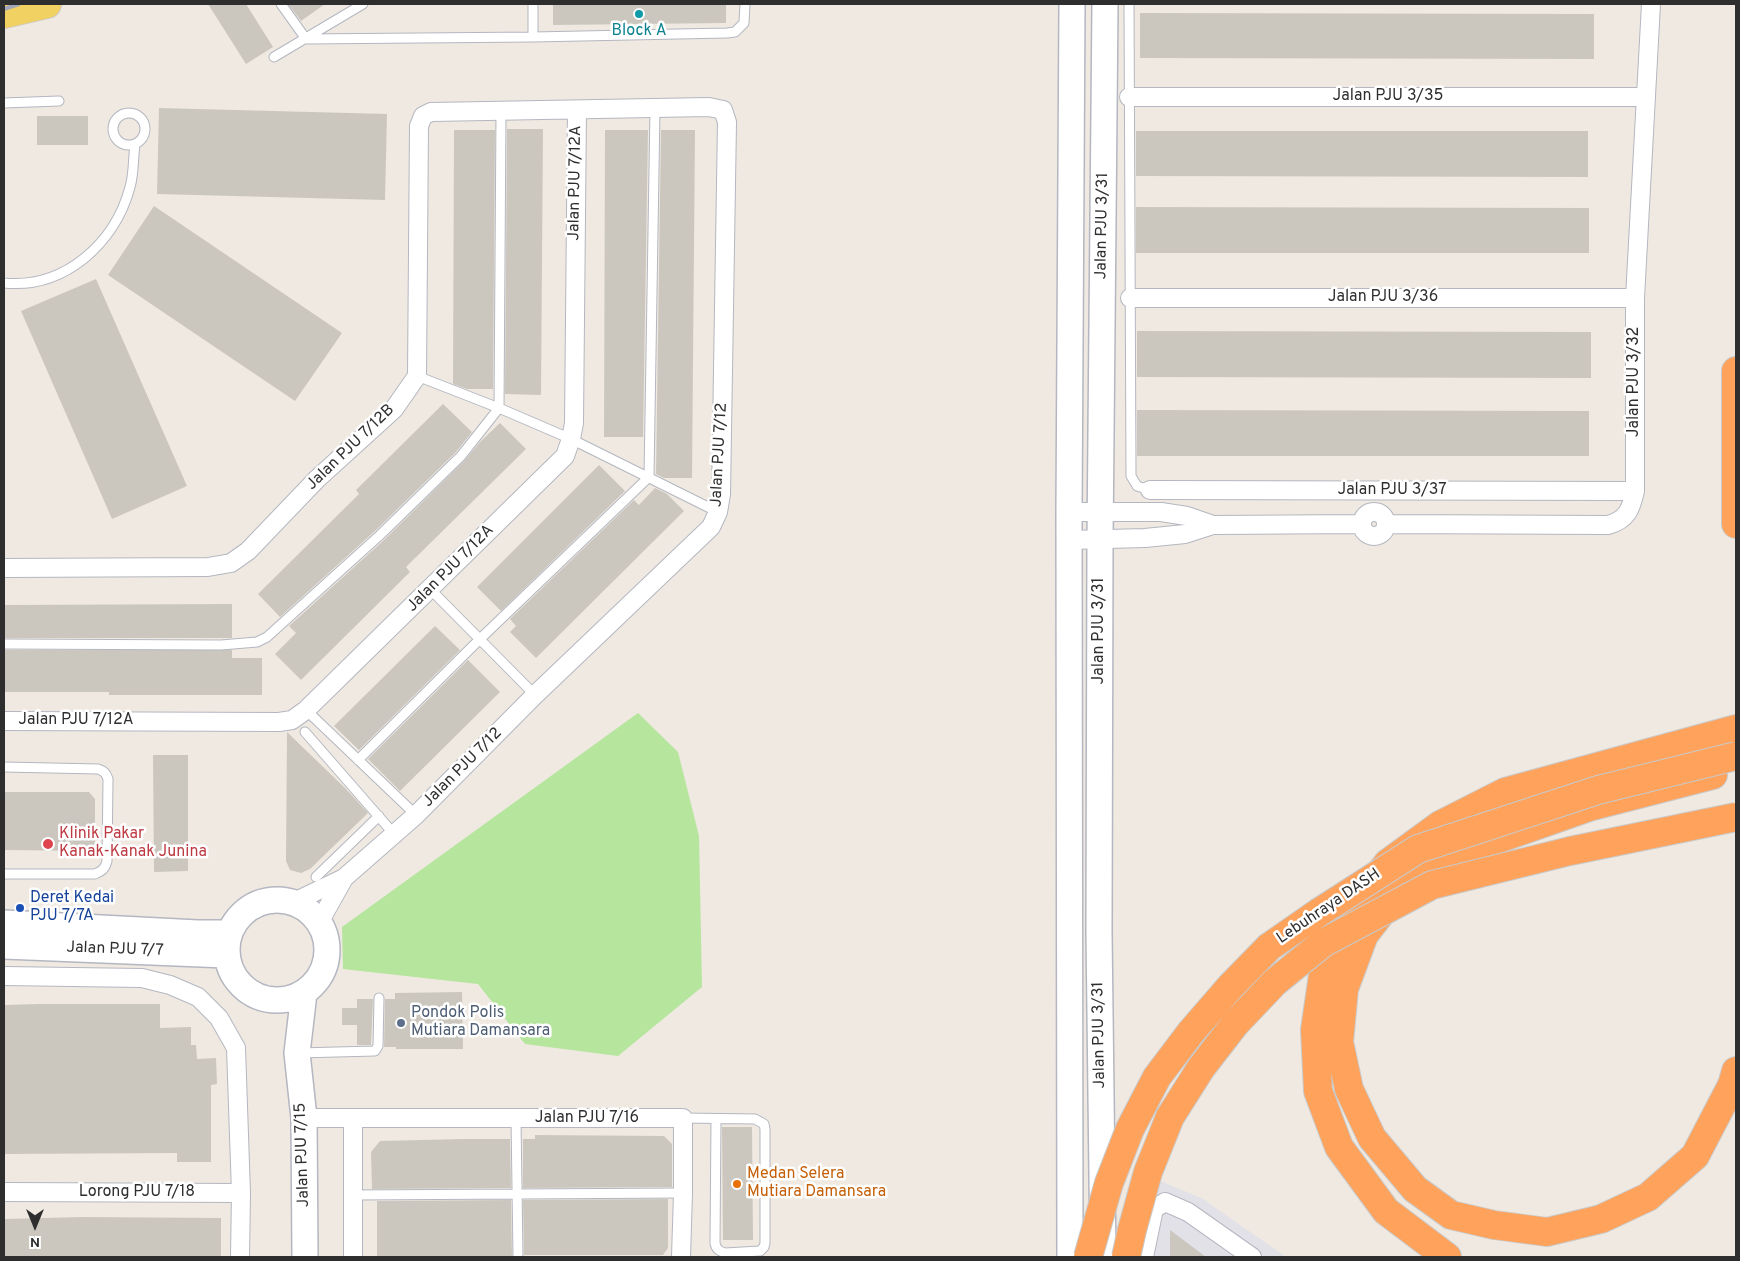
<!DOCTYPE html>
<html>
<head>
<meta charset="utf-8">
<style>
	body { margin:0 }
	#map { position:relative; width:1740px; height:1261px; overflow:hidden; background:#efe9e1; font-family:Overpass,sans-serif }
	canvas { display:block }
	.frame { position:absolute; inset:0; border:5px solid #2e2e2e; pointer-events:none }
	.north { position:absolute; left:10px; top:1201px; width:50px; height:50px; -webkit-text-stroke:4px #fff; paint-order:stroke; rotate:180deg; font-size:14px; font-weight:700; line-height:20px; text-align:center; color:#2e2e2e }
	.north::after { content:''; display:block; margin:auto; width:18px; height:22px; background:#2e2e2e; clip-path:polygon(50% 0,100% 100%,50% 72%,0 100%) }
</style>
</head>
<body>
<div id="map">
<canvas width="1740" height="1261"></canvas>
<div class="frame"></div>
<div class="north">N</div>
</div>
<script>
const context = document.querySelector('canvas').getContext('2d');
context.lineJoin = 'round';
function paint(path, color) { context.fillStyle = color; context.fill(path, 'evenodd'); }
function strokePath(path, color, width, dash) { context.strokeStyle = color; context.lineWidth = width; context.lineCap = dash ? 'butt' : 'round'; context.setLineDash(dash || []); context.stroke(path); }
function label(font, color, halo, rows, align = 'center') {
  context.font = font + ' Overpass,sans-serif'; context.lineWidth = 5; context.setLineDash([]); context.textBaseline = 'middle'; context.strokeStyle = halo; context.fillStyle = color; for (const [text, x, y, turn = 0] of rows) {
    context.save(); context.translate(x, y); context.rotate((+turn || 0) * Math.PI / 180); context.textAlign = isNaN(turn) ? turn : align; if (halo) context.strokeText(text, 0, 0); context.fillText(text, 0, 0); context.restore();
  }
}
paint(new Path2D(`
	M1158 1180 1203 1199 1286 1257H1116Z`), '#e3e1e8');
paint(new Path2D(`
	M638 713 678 752 699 836 702 987 618 1056 525 1044 478 984 343 969 342 927Z`), '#b6e59e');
paint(new Path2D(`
	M208 4H246L273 47 246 64Z
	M288 4H325L301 21Z
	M553 4H726V23L553 25Z
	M1140 13 1594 14V59L1140 58Z
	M159 108 387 114 385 200 157 194Z
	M37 116H88V145H37Z
	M507 129H543L541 395 505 394Z
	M454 130H495L493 389H467L453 384Z
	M605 130H648L643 437H604Z
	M661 130H695L692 478H664L656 474Z
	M1136 131H1588V177L1136 176Z
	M154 206 342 333 295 401 108 275Z
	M1136 207 1589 208V253H1136Z
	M96 279 187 486 112 519 21 311Z
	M1137 331 1591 332V378L1137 377Z
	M443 404 472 432 456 452 376 530 280 617 258 594 359 494 356 490Z
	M1137 410 1589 411V456H1137Z
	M500 423 526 449 406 567 410 572 301 680 275 654 296 633 289 626 384 540 465 460 481 441Z
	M599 465 625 491 501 611 477 587Z
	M655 488 667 494 684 511 536 658 510 632 516 626 510 619 634 500 639 505Z
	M232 604V638H4V605Z
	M435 626 460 650 359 750 334 726Z
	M4 650H232V658H262V695H109V692H4Z
	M468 660 500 692 400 791 368 759Z
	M287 732 346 789 368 813 310 869 301 873 290 870 286 861Z
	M153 755H188V871L154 872Z
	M4 792H89L95 799V851L4 850Z
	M462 992 463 1049H396V1047H384L385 999H395V993Z
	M357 999H373L371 1045H357V1025H342V1008H357Z
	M39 1004H160V1028L191 1027V1045H196L197 1059 216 1058 217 1084 211 1085V1162H177V1153L4 1154V1005Z
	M722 1127H752L753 1240H723Z
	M535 1135 664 1136 672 1144V1187L523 1188V1139H535Z
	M464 1139H510L511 1188 372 1189 371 1152 380 1141Z
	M668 1199V1248L663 1255H524L523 1200Z
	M511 1200 512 1257H377V1201Z
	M83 1217 221 1218V1257H4V1219Z
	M1170 1230 1206 1257H1170Z`), '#cbc7bf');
const lane = new Path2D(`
	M281 4 306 39 533 37 727 33 735 32 744 23 745 4
	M1129 4 1131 476 1137 486 1150 490
	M533 37V4
	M274 57 363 4
	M4 103 59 101
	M113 129a16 16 0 1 1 32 0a16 16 0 1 1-32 0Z
	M4 283C64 289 115 244 130 187 134 174 133 158 135 145
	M417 376 499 408 571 439 718 512
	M430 589 535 695
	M4 644 221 645 257 642 267 637 380 535 461 456 499 408 501 112
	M306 710 416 815
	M305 732 394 834
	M358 760 480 639 649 477 655 108
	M4 767 98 769C104 771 106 773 108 779L107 861C105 869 102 871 95 874H4
	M316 877 379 816
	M298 1053 375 1051 378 1046 379 998
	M683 1118 755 1119 764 1124 765 1129V1243L764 1247 760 1251 725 1253C719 1251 716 1249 715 1243L716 1119
	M516 1119 518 1257
	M353 1195 683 1193`);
const street = new Path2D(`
	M1129 97H1646
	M1130 298H1635
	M1150 490 1635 491
	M1362 524a12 12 0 1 1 24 0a12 12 0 1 1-24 0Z
	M1069 512H1161L1187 516 1213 525
	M1386 524 1608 525C1627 520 1631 509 1635 491V298L1651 4
	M1070 540 1145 538 1185 534 1213 525 1361 524
	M4 568 208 567 231 563 248 551 317 479 394 409 417 376 419 126 423 116 431 112 709 107 723 110 727 122 721 494 718 512 711 527 535 695 416 815 344 878 294 902
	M4 721 279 722 292 720 306 710 565 456 571 439 574 423 577 110
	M320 921 344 878
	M4 976 142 978 170 985 198 997 219 1018 236 1048 241 1193 240 1257
	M304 1118H683V1193L681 1257
	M353 1118V1257
	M4 1192 241 1193
	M1144 1257 1154 1209 1165 1202 1188 1212 1252 1257`);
const secondary = new Path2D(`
	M227 950a50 50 0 1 1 100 0a50 50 0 1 1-100 0Z
	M4 923 198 933H229
	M4 946 226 955
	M304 993 297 1053 304 1118 305 1257
	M1070 1257 1069 512 1072 4
	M1103 1257 1099 932 1100 540 1105 4`);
const primary = new Path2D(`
	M4 14 47 4`);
const highway = new Path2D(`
	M1736 371V524
	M1713 775 1589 807 1512 834 1442 859 1404 883 1364 935 1344 989 1339 1042 1349 1089 1372 1138 1415 1189 1451 1215 1494 1225 1547 1232 1601 1219 1648 1197 1695 1156 1732 1085 1736 1071
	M1447 1257 1386 1211 1339 1147 1318 1091 1315 1030 1323 975 1348 915 1388 863 1440 825 1505 792 1736 729`);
strokePath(lane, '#b4b7c1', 11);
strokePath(street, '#b4b7c1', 20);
strokePath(secondary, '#b4b7c1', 28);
strokePath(primary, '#c9c9c9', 30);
strokePath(highway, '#c9c9c9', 30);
strokePath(lane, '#fff', 9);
strokePath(street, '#fff', 18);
strokePath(secondary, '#fff', 25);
strokePath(primary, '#f2d163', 28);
strokePath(highway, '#ffa35c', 28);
strokePath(new Path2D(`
	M4 9 19 4`), '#a3a6b8', 4);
const highwayBridge = new Path2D(`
	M1088 1257 1109 1183 1130 1129 1157 1077 1191 1032 1230 987 1269 947 1318 913 1418 849 1598 790 1736 756
	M1126 1257 1132 1230 1148 1172 1170 1117 1201 1068 1235 1024 1275 982 1323 943 1432 885 1570 851 1736 817`);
strokePath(highwayBridge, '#c9c9c9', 30, []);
strokePath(highwayBridge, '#ffa35c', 28);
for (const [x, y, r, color] of [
	[639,14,5,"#0f9aa8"],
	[48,844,6,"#e0444e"],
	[20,908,5,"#1a4fb4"],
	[401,1023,5,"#5c6f8a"],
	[737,1184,5,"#e8710a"]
]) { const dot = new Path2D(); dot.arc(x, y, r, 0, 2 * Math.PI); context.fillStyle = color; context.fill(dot); strokePath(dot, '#fff', 2); }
label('16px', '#0d838f', '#fff', [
	["Block A",639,32]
]);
label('16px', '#2e2e2e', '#fff', [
	["Jalan PJU 3/35",1388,97],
	["Jalan PJU 7/12A",576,183,-89],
	["Jalan PJU 3/31",1103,226,-89],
	["Jalan PJU 3/36",1383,298],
	["Jalan PJU 3/32",1635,382,-90],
	["Jalan PJU 7/12B",351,448,-44],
	["Jalan PJU 7/12",720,455,-87],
	["Jalan PJU 3/37",1392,491],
	["Jalan PJU 7/12A",451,569,-45],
	["Jalan PJU 3/31",1100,631,-90],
	["Jalan PJU 7/12A",76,721],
	["Jalan PJU 7/12",463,768,-45],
	["Lebuhraya DASH",1329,907,-34],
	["Jalan PJU 7/7",115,950,2],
	["Jalan PJU 3/31",1100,1035,-91],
	["Jalan PJU 7/16",587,1119],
	["Jalan PJU 7/15",303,1155,-92],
	["Lorong PJU 7/18",137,1193]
]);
label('16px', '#be3a42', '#fff', [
	["Klinik Pakar",59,835],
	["Kanak-Kanak Junina",59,853]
], 'left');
label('16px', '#164399', '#fff', [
	["Deret Kedai",30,899],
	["PJU 7/7A",30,917]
], 'left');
label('16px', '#4e5e75', '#fff', [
	["Pondok Polis",411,1014],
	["Mutiara Damansara",411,1032]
], 'left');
label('16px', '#c56008', '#fff', [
	["Medan Selera",747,1175],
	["Mutiara Damansara",747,1193]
], 'left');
</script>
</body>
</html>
